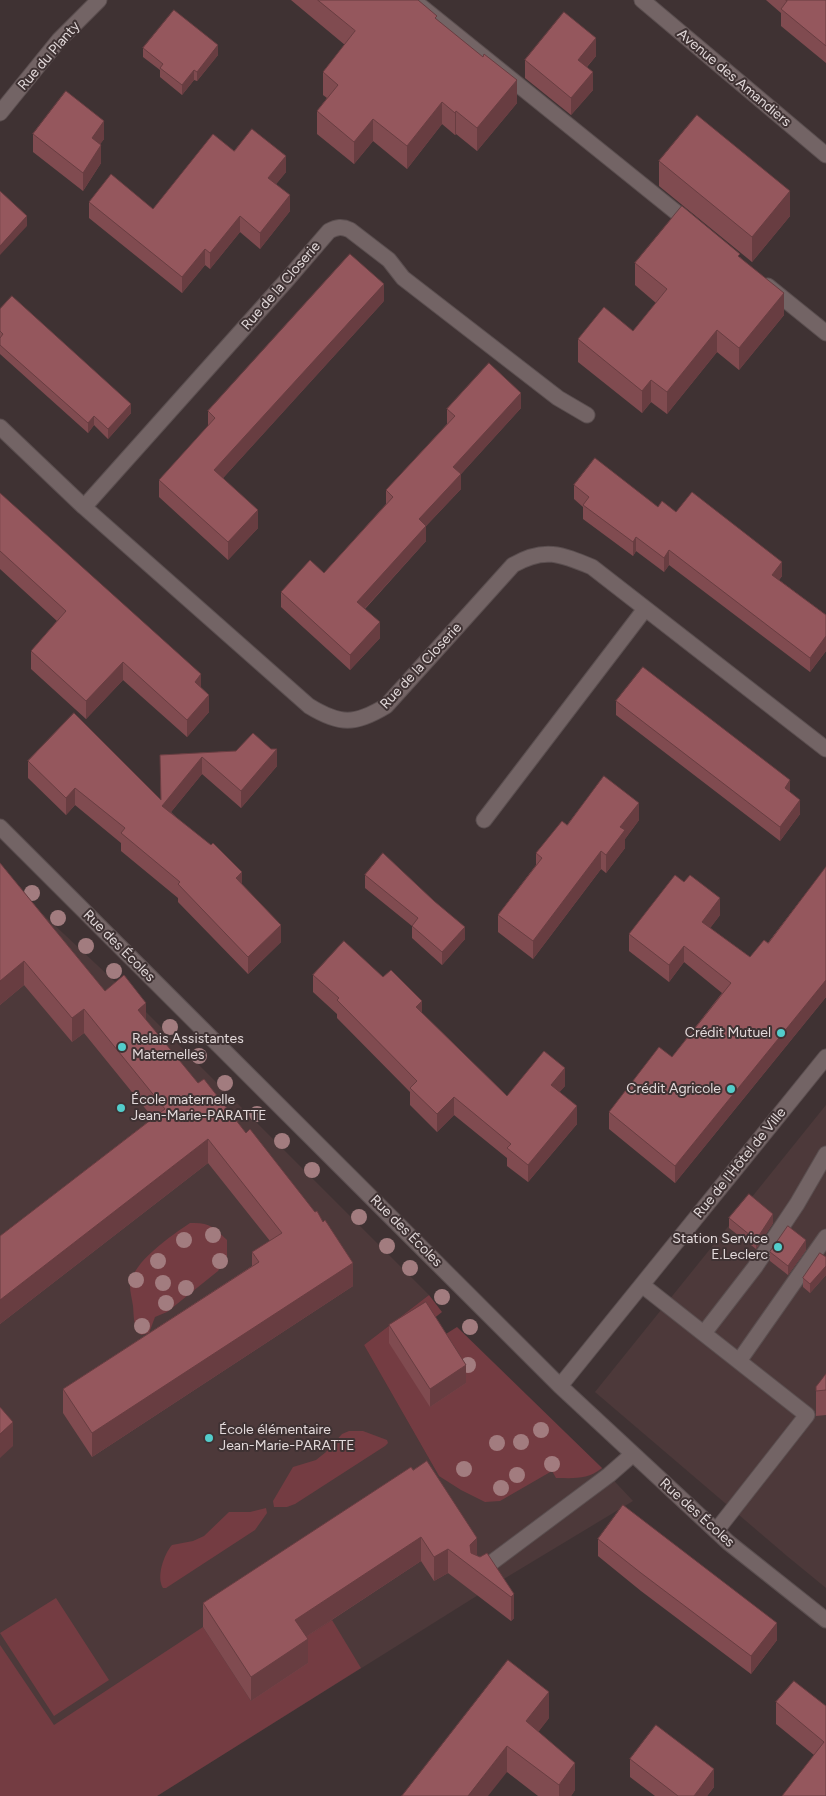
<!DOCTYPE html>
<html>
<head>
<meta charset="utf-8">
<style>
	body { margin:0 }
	canvas { display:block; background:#3f3233 }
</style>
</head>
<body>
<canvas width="826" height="1796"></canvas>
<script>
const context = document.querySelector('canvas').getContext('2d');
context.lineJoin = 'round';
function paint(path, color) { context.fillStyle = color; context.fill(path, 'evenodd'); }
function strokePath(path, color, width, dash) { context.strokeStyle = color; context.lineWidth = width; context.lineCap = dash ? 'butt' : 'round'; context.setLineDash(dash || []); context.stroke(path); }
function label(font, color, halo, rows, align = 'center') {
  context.font = font + ' Figtree,sans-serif'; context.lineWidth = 4; context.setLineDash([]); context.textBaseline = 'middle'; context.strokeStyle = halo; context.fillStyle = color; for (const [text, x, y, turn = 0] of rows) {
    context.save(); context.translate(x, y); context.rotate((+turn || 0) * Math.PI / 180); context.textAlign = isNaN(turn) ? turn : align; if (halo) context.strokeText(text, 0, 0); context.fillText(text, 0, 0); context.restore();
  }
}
paint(new Path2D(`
	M0 874 129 995 429 1295 364 1345 439 1476 540 1409 602 1468 633 1501 507 1577 157 1796H0Z
	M826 1105V1588L787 1556 595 1392Z`), '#4d393a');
paint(new Path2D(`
	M190 1223C209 1222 214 1227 227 1240V1258L218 1271 167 1312 155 1317 149 1333 141 1335C133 1326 134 1317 133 1306 132 1299 130 1292 130 1286 131 1263 172 1235 190 1223Z
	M429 1295 442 1312 428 1323 438 1339 457 1327 602 1468C587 1480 574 1478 556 1478L552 1471 500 1501 485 1502 461 1490 439 1476 364 1345Z
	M349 1431H363L387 1440 388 1443 385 1446 295 1504 287 1507H274L273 1501 293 1467 316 1460 326 1452 342 1434Z
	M266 1508 267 1513 255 1530 166 1588H163C156 1577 164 1554 172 1545L193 1541 204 1536 229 1512H250Z
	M56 1598 109 1680 54 1716 0 1633Z
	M332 1620 361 1668 157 1796H0V1645L54 1725 203 1627 251 1701 295 1644Z`), '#743c42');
const minor = new Path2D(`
	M413 0 692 225
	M642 0 826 155
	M0 113 59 40 99 0
	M768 286 826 333
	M0 427 84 507 309 706C340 725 355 725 386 706L513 565C544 547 561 554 592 567L826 749
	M84 507 286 281 329 231C337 227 342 226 350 230L389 260 403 278 558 398 587 415
	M484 820 645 609
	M0 827 560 1386 729 1543 826 1620
	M642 1285 807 1415 716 1531
	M704 1333 755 1267 797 1204 826 1154
	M739 1361 826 1237
	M560 1386 826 1057
	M479 1572 609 1475 633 1454`);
strokePath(minor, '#5b4f50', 17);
strokePath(minor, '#736465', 15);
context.fillStyle = '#a27c7f';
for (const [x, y] of [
	[32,893],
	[58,918],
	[86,946],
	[114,971],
	[170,1027],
	[199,1056],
	[225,1083],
	[257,1114],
	[282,1141],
	[312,1170],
	[359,1217],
	[213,1235],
	[184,1240],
	[387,1246],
	[158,1261],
	[220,1261],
	[410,1268],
	[136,1280],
	[163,1283],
	[186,1288],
	[442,1297],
	[166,1303],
	[142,1326],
	[470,1327],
	[468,1365],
	[541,1430],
	[521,1442],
	[497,1443],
	[552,1464],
	[464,1469],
	[517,1475],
	[501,1488]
]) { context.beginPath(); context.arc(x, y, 8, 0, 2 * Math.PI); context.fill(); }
paint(new Path2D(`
	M291 0H418L517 103 477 151 456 134 455 135 442 124 407 169 373 141 354 164 317 134V111L327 98 323 95V72L345 45Z
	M766 0H826V63L781 26V13Z
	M143 48 218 55 197 81 194 80 182 95 160 77V70L143 57Z
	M596 56 587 67 593 90 571 115 525 78V60Z
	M33 134 104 139 100 144 101 163 83 191 33 152Z
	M234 151 286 172 276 184 290 211 260 249 240 232 210 269 205 265 182 293 89 218V202L153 209Z
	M659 161 790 216 752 262 659 186Z
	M740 257 784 315 739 370 717 352 667 414 651 402 642 413 578 362V339L633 331 656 303 635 285V263Z
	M384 301 223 478 258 528 228 560 159 497V480L208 426V411Z
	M0 309 131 413 108 439 94 425 88 433 0 354Z
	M521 408 461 474V489L426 526V541L365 609 380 638 350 670 281 607V592L324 573 386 504V490L447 424V409Z
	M574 485 676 512 782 576 779 580 826 615V651L810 672 669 565 664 572 636 551 633 556 583 519V507L574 499Z
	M0 493 201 688 209 712 187 737 123 680 86 719 31 669V651L57 621 0 569Z
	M616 701 790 792 800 814 780 841 616 715Z
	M271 749 277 766 241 808 202 774 171 812 242 885 281 942 248 974 178 902V898L121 851V843L75 805 66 815 28 778V761L161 799 160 755Z
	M639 820 625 839V848L606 873 601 869 533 959 498 932V915L536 865V853L567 825Z
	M0 863 105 991 146 1020 353 1286 92 1457 63 1413V1389L252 1266V1252L270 1241 208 1163 0 1324V1236L153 1118 84 1033 72 1042 24 985 0 1005Z
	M826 867V997L675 1183 609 1129V1112L672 1057 722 993 684 962 669 982 629 951V934L720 915 710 928 750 957 768 943Z
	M365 875 465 939 442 965 412 938V926L365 888Z
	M313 975 422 1013 507 1096 565 1086 559 1092 577 1124 528 1182 507 1166V1158L454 1115 437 1132 410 1105V1092L337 1018V1014L313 992Z
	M729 1218 773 1223 756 1249 729 1228Z
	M806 1250 788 1275 770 1261V1252Z
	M826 1257V1275L810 1293 803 1287V1278Z
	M389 1325 466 1383 430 1407 389 1343Z
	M826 1374V1415L816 1416V1387Z
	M411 1467 477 1556 480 1557 514 1594V1618L511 1621 448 1573 434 1581 421 1561 306 1637 308 1663 251 1701 203 1627V1603Z
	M598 1539 777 1640 751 1674 641 1591 598 1556Z
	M776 1702 826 1706V1796L814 1755 776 1724Z
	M549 1718 538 1732 575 1790 571 1796H538L507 1772 402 1796Z
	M630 1759 714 1787 707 1796H655L630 1777Z`), '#804b50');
paint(new Path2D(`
	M596 38V56L578 77V60Z
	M218 45V55L197 81V72Z
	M194 70V80L182 95V85Z
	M593 72V90L571 115V98Z
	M517 80V103L477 151V128Z
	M442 102V124L407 169V146Z
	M456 111V134L455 135V113Z
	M373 119V141L354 164V142Z
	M104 121V139L92 155V138Z
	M101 145V163L83 191V173Z
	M286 156V172L268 194V178Z
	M790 191V216L752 262V237Z
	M290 195V211L260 249V233Z
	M27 216V226L0 255V246Z
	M240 216V232L210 269V253Z
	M205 249V265L182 293V277Z
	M384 284V301L214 488V470Z
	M784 293V315L739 370V348Z
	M717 330V352L667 414V392Z
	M651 380V402L642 413V391Z
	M521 393V408L461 474V489L426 526V541L357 617V602L419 519 453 467Z
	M131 404V413L108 439V429Z
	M94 416V425L88 433V423Z
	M258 510V528L228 560V542Z
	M636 537V551L633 556V542Z
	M669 550V565L664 572V558Z
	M782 562V576L772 589V575Z
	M380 622V638L350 670V655Z
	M826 636V651L810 672V658Z
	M123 662V680L86 719V701Z
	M201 674V692L195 682Z
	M209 695V712L187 737V720Z
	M277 749V766L241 808V791Z
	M202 757V774L162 823V806Z
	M790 780V794L785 788Z
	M75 788V805L66 815V798Z
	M800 800V814L780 841V827Z
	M639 803V820L625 839V848L606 873V855L620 827Z
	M601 851V869L533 959V941Z
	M242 872V890L236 878Z
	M720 898V915L702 939V922Z
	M281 925V942L248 974V957Z
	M465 927V939L442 965V952Z
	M684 946V962L669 982V965Z
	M24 961V985L0 1005V981Z
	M826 980V997L675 1183V1166Z
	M422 1001V1018L416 1007Z
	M146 1003V1027L138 1010Z
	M84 1009V1033L72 1042V1018Z
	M565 1068V1086L551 1102V1085Z
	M454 1097V1115L437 1132V1114Z
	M577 1106V1124L528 1182V1165Z
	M208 1139V1163L0 1324V1300Z
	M773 1214V1223L756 1249V1240Z
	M806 1240V1250L788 1275V1266Z
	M353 1263V1286L92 1457V1433Z
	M826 1266V1275L810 1293V1284Z
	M466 1365V1383L430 1407V1389Z
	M13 1422V1446L0 1458V1434Z
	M421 1537V1561L295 1644V1620Z
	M477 1538V1562L472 1567 470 1545Z
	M448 1549V1573L434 1581V1557Z
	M514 1594V1618L511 1621V1597Z
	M777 1623V1640L751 1674V1656Z
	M308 1639V1663L251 1701V1677Z
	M549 1692V1718L526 1748V1721Z
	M507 1746V1772L488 1796H468Z
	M575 1763V1790L571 1796H559V1785Z
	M714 1769V1787L707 1796H694Z`), '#683d41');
const building = new Path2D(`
	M318 0H418L437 16 435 18 483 57 484 54 517 80 477 128 456 111 455 113 442 102 407 146 373 119 354 142 317 111 338 85 323 72 355 31Z
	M786 0H826V46L781 9 787 1Z
	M174 10 218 45 197 72 194 70 182 85 160 68 163 64 143 48Z
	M564 12 596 38 578 60 593 72 571 98 525 60Z
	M66 91 104 121 92 138 101 145 83 173 33 134Z
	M697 115 790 191 752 237 659 161Z
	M252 129 286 156 268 178 290 195 260 233 240 216 210 253 205 249 182 277 89 202 111 174 153 209 213 134 234 151Z
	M0 191 27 216 0 246Z
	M682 206 740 254 738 256 784 293 739 348 717 330 667 392 651 380 642 391 578 339 604 307 633 331 667 289 635 263Z
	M350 254 384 284 214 470 258 510 228 542 159 480 215 418 208 411Z
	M12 296 131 404 108 429 94 416 88 423 0 345V338L3 334 0 331V309Z
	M489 363 521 393 453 467 461 474 419 519 426 526 357 602 380 622 350 655 281 592 310 560 324 573 393 497 386 490 455 416 447 409Z
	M595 458 658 507 662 501 676 512 692 492 782 562 772 575 826 615V636L810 658 669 550 664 558 636 537 633 542 583 505 589 497 574 485Z
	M0 493 201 674 195 682 209 695 187 720 123 662 86 701 31 651 66 611 0 551Z
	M643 667 790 780 785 788 800 800 780 827 616 701Z
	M74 713 161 800 160 755 236 751 253 733 271 749H277L241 791 202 757 162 806 211 845 213 843 242 872 236 878 281 925 248 957 178 884 180 882 121 833 125 828 75 788 66 798 28 761Z
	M604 776 639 803 620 827 625 830 606 855 601 851 533 941 498 915 542 858 536 853 562 821 567 825Z
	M383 853 434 901 465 927 442 952 412 926 418 918 365 875Z
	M0 863 105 991 124 975 146 1003 138 1010 198 1083 204 1079 246 1133 250 1129 315 1212 317 1211 323 1222 325 1220 353 1263 92 1433 63 1389 259 1262 252 1252 282 1233 208 1139 0 1300V1236L165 1109 84 1009 72 1018 24 961 0 981Z
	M826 867V980L675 1166 609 1112 659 1047 672 1057 731 983 684 946 669 965 629 934 675 875 684 882 690 875 720 898 702 922 750 957 764 940 768 943Z
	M344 941 383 977 391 970 422 1001 416 1007 507 1096 544 1051 565 1068 551 1085 577 1106 528 1165 507 1148 511 1144 454 1097 437 1114 410 1088 417 1081 337 1000 339 998 313 975Z
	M749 1194 773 1214 756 1240 729 1218Z
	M788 1226 806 1240 788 1266 770 1252Z
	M820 1253 826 1257V1266L810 1284 803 1278Z
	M426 1302 466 1365 430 1389 389 1325Z
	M826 1374V1390L816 1391V1387Z
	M0 1407 13 1422 0 1434Z
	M427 1461 477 1538 470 1545 471 1553 480 1557 487 1553 514 1594 511 1597 448 1549 434 1557 421 1537 295 1620 308 1639 251 1677 203 1603 411 1467 413 1470Z
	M623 1505 777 1623 751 1656 641 1573 598 1539Z
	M508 1660 549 1692 526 1721 575 1763 559 1785 507 1746 468 1796H402Z
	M794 1681 826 1706V1796H782L824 1742 776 1702Z
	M656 1725 714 1769 694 1796H678L630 1759Z`);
paint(building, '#95575d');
strokePath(building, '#683d41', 1);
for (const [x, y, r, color] of [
	[781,1033,5,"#53cdcb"],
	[122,1047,5,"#53cdcb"],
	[731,1089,5,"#53cdcb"],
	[121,1108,5,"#53cdcb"],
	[778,1247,5,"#53cdcb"],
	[209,1438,5,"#53cdcb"]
]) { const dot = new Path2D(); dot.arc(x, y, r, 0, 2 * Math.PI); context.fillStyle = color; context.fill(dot); strokePath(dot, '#3f3233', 2); }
label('14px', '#e2d9da', '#3f3233', [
	["Rue du Planty",49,56,-49],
	["Avenue des Amandiers",734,78,40],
	["Rue de la Closerie",281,286,-49],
	["Rue de la Closerie",421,666,-47],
	["Rue des Écoles",119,946,45],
	["Rue de l'Hôtel de Ville",740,1163,-51],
	["Rue des Écoles",406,1231,45],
	["Rue des Écoles",697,1513,42]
]);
label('14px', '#e2d9da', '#3f3233', [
	["Crédit Mutuel",771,1033],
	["Relais Assistantes",132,1039,"left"],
	["Maternelles",132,1055,"left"],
	["Crédit Agricole",721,1089],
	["École maternelle",131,1100,"left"],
	["Jean-Marie-PARATTE",131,1116,"left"],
	["Station Service",768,1239],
	["E.Leclerc",768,1255],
	["École élémentaire",219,1430,"left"],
	["Jean-Marie-PARATTE",219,1446,"left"]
], 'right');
</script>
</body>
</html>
